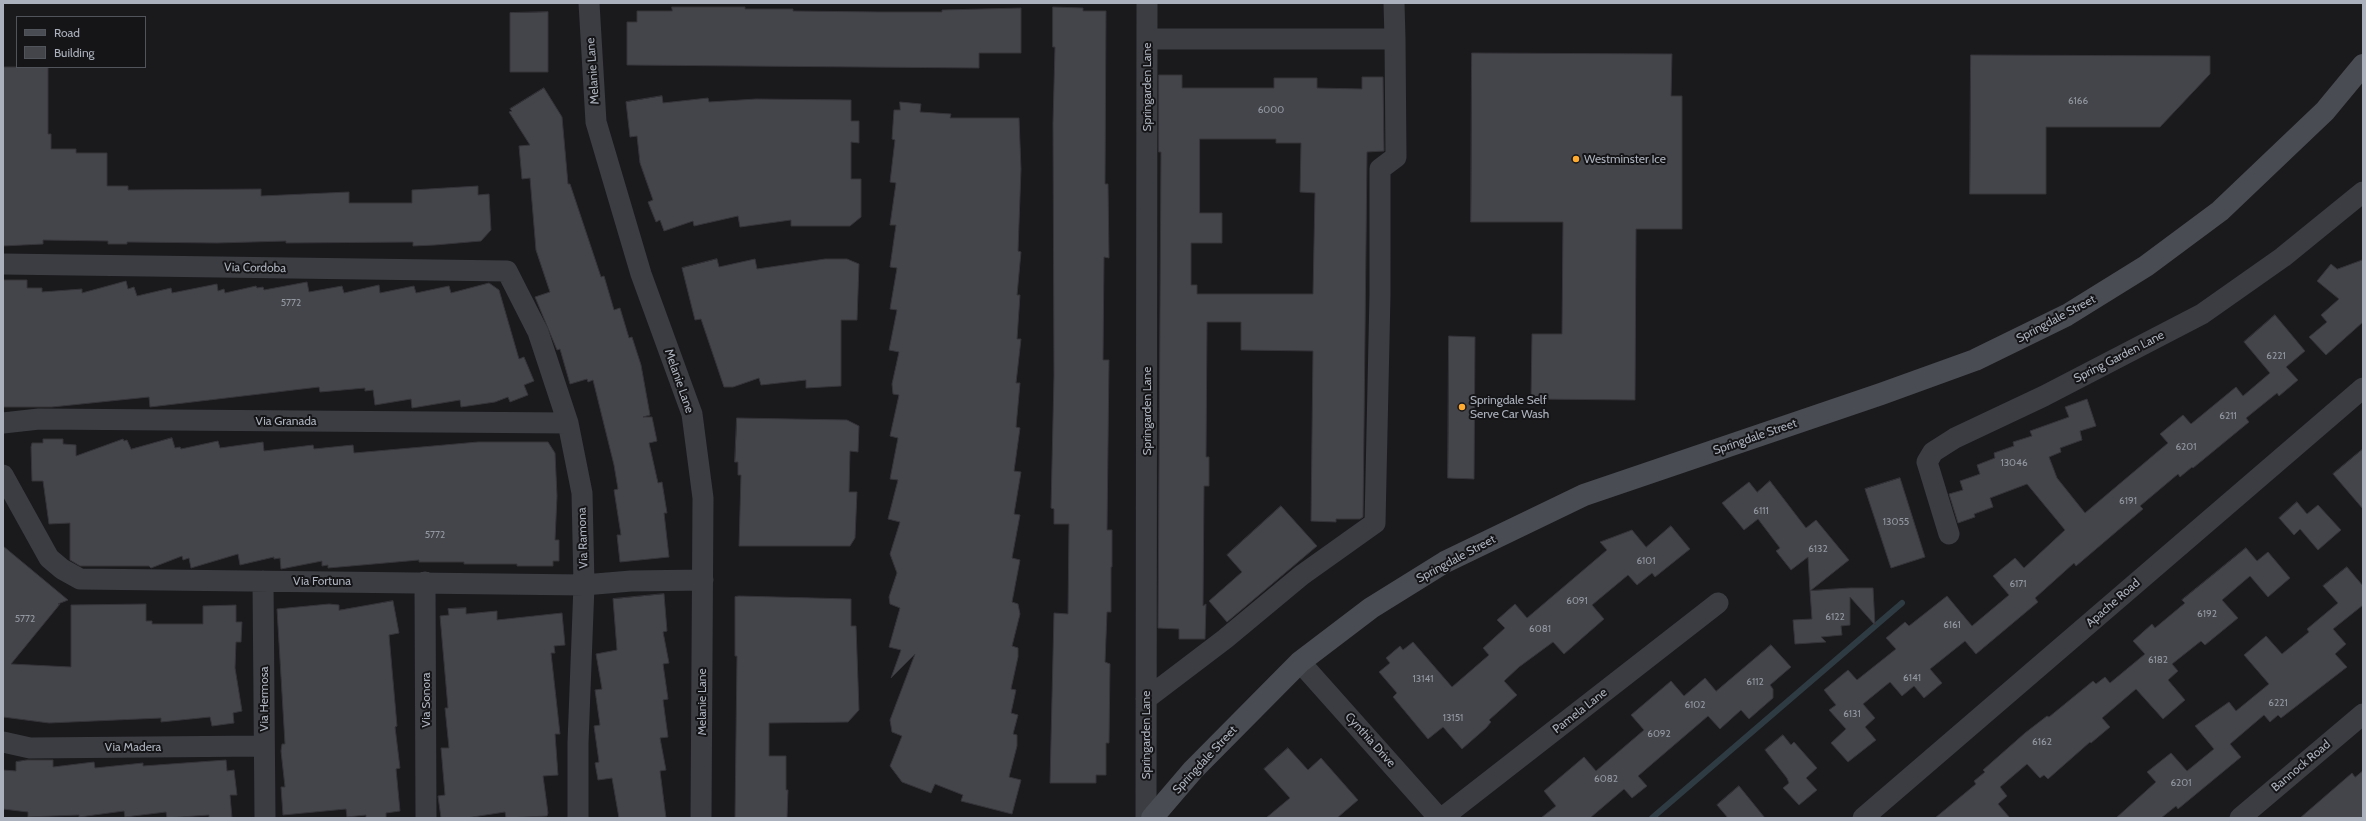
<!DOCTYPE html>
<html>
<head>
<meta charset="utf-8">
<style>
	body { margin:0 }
	#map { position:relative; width:2366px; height:821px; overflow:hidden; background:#1a1a1d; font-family:Cabin,sans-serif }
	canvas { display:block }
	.frame { position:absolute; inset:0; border:4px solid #acb2bd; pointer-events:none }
	.legend { position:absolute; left:16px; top:16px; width:130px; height:52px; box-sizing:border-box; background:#151518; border:1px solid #51545a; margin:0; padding:5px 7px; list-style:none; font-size:12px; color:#acb2bd }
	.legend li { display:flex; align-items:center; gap:8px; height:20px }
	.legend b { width:20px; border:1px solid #51545a }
</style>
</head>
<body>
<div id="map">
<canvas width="2366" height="821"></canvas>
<div class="frame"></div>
<ul class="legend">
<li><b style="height:5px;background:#494c52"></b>Road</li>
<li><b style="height:11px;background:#44454a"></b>Building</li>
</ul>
</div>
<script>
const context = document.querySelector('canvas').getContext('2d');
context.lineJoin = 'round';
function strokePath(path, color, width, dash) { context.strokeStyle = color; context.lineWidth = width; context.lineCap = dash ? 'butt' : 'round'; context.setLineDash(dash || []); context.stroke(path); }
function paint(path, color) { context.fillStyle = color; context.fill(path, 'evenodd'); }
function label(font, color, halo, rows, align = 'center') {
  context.font = font + ' Cabin,sans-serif'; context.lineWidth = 4; context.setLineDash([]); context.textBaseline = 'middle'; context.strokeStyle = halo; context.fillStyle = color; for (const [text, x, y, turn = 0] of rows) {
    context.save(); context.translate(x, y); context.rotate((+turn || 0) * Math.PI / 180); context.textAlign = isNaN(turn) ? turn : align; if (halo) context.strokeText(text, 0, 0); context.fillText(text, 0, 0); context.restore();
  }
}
strokePath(new Path2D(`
	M1652 818 1902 603`), '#2f3b43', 6);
const building = new Path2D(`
	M672 7H745V9H793V11L880 12H942V10L1021 8V53H979V68L627 65V22H637V11H672Z
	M1053 7 1083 8V11H1106L1105 184H1108L1109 258 1104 257 1103 360H1109L1107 530H1112V567H1111V612H1107L1105 662 1110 664 1109 743H1106V775H1096V783H1050L1054 613 1068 614 1069 524H1054V509L1051 508 1054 376 1053 123 1055 47H1053Z
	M548 12V72H510V13Z
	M1472 53 1672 54 1671 96H1682V229H1636L1635 400 1531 399 1532 334H1562L1563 222H1471Z
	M1971 55 2210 56V74L2160 127H2046V194H1970Z
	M3 67H48V134H51V149H76V153H107V186H128V190L261 189V196L349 192V203H412V190L478 186V195L489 194 491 230 481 241 435 245 413 246V242L286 243V241L217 243 127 242V244H108V241L43 240V244L3 246Z
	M1159 75H1182V88H1274V78H1317V88L1362 89V77H1383L1384 151 1367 152 1363 517 1360 519H1336V522L1311 521 1313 351 1241 350V322H1207L1206 457H1209V486H1204L1203 606 1206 604 1205 639H1179V629L1158 628 1161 152H1159ZM1200 139H1276V143H1301L1300 192 1315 193 1313 294H1197V285H1191V243H1222V213H1200Z
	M544 88 562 117 568 184H570L601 277 604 276 614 310 620 308 629 338 632 337 641 365 650 415 643 417H652L657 441 649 443 658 483 662 482 667 513H664L669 557 620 562 617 535H621L614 490 618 489 614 465 593 380 588 382 587 379 570 384 560 349 557 350 535 297 550 292 536 250 530 178 522 179 519 146 530 145 509 112 512 111 510 109Z
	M662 96 663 103 708 98 709 102 756 99 851 100V121H859V143L851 142V179H861V217L850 226H791V220L740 227 738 216 694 226 693 221 664 231 660 220 656 222 648 202 653 200 640 163 637 136 630 137 626 102Z
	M900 102 921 104 920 112 951 114 950 118H1019L1021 169 1018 251 1021 252 1017 295H1020L1017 339H1021L1016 383H1020L1016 427 1020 428 1014 471 1021 472 1014 514 1020 515 1012 558 1020 560 1012 602 1018 604 1020 614 1012 646 1018 648V657L1011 689 1016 690 1011 713 1018 715 1013 734 1017 735V746L1009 777 1021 780 1012 814 961 801 963 795 935 784 931 793 902 782 890 766 902 736 892 732 890 720 915 654 891 678 901 650 889 647 900 608 890 604 889 597 897 573 890 554 900 522 888 519 898 480 890 479 898 438 890 436 899 395 893 394 892 384 899 352 889 350 897 310 890 309 897 268 890 267 896 225H890L896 183 890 182 895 140 892 139 894 110H900Z
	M717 259 719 267 755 259 757 269 825 259H847L859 264 857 320H841V386L806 388V380L761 385 759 378 733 387H724L701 319 695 320 682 268Z
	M2363 260V322L2326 355 2309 337 2327 322 2321 315 2339 299 2317 281 2331 264 2337 269Z
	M3 280H27V288H42V292L82 289V293L126 281 128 289 134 287 137 296 171 288 172 293 217 284 218 291 224 289 225 293 256 286 257 288 263 287 264 290 307 282 309 292 342 286 344 293 379 285 380 293 414 286 416 293 449 286 451 293 489 283 499 290 519 359 524 357 534 381 524 385 528 395 510 402 508 397 495 402 461 407 460 400 412 408 411 399 375 405 373 390 365 391V388L320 392 319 387 150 407 149 397 52 407H3Z
	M2275 315 2305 351 2286 367 2298 380 2279 396 2277 393 2246 418 2249 422 2193 468 2192 467 2180 477 2178 474 2140 506 2143 509 2089 555 2076 566 2074 563 2035 598 2038 602 1976 654 1965 641 1930 669 1942 683 1924 698 1914 686 1902 696 1890 682 1863 704 1875 718 1865 727 1876 740 1848 762 1831 743 1846 729 1829 710 1836 705 1824 690 1848 670 1857 680 1896 649 1886 638 1905 622 1909 626 1947 596 1972 626 2009 595 1993 576 2015 558 2024 568 2065 530 2027 484 1990 498 1993 507 1974 514 1975 517 1958 523 1949 494 1963 490 1960 481 1980 474 1977 465 1995 458 1994 453 2014 446 2013 442 2032 436 2030 431 2069 417 2065 407 2087 399 2096 426 2080 431 2082 440 2060 448 2061 452 2049 457 2057 478 2085 513 2168 443 2160 434 2183 415 2191 424 2236 387 2243 396 2270 373 2244 342Z
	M1449 336 1475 337 1474 479 1448 478Z
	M737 418 847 420 859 426 858 452 850 451 849 492H857L855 538 850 546H739L741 475H738V462H735Z
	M172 438 175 448 180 447 181 449 218 441 220 448 263 442 264 451 313 445 314 449 353 445 354 453 478 442H548L555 453 557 496 555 540H559V561H553V566H517V564H464V562H419V560L328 568V565L322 566V561L281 569 280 558 274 559V557L240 565 238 554 191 568 189 558 183 560 182 556 151 568 149 566H80L70 560V523L49 524 43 481H32L31 447 32 443H43V439H63V444L76 445V456L123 439 124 441 127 440 131 449Z
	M2363 449V509L2333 474Z
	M1900 478 1925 557 1891 568 1865 489Z
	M1770 481 1806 528 1816 520 1849 560 1810 591 1808 557 1791 570 1776 551 1780 548 1758 519 1744 530 1722 503 1749 482 1757 492Z
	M2297 502 2307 514 2318 505 2341 530 2318 550 2300 529 2294 535 2279 518Z
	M1281 506 1317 546 1227 622 1209 601 1242 572 1227 555Z
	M1671 526 1690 549 1655 577 1652 573 1637 585 1628 575 1592 605 1604 619 1564 654 1553 642 1519 667 1504 681 1517 695 1489 720 1491 722 1486 728 1462 749 1443 727 1428 739 1393 697 1397 693 1379 672 1390 663 1386 658 1400 646 1403 650 1413 642 1452 687 1489 655 1483 648 1505 628 1497 620 1515 604 1527 618 1607 550 1600 542 1632 530 1646 547Z
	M3 546 68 600 58 604H60L11 664 71 667V605L146 604V621H152V624H203V606L236 605V622H242L241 642H236L235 668 242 711 233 713 234 723 212 726 210 717 161 722V718L49 723 3 717Z
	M2246 548 2257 561 2268 552 2290 578 2268 597 2250 576 2222 600 2238 618 2205 645 2201 641 2172 664 2178 671 2168 680 2185 700 2163 719 2136 689 2102 718 2110 727 2091 743 2090 742 2048 779 2044 775 2040 778 2027 764 2000 787 2007 796 1998 804 2010 818H1935L1976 784 1974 781 1985 772 1983 770 2025 733 2047 716 2049 717 2093 681 2096 684 2105 677 2110 683 2145 654 2133 641 2152 624 2155 628 2185 603 2182 600Z
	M2347 567 2363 586V605L2333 629 2346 644 2335 654 2347 667 2281 718 2278 715 2270 722 2264 715 2230 744 2241 757 2178 809 2176 806 2161 818H2116L2156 782 2147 772 2171 753 2187 771 2214 749 2195 726 2229 702 2236 711 2269 684 2244 655 2266 636 2282 654 2309 632 2307 629 2338 603 2323 586Z
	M1850 588H1873L1875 625 1850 597V625L1841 626 1842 635 1821 637 1826 642 1795 644 1793 620 1812 619 1810 591Z
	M664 594 667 631 663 632 669 663 663 664 668 699 663 700 668 737 660 738 666 770 660 771 666 818H619L612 778 598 780 595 763 599 762 594 726 600 725 595 690 602 689 596 654 617 650 613 599Z
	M739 596 851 599V626H856L859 710 848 722 769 723V756H786V790H788L787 818H735L737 656H735V597Z
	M393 601 399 633 389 635 397 726 395 727 400 768 396 769 400 811 386 813V818H366V815L347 817 346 809 283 815 281 787H285L281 751 282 744H285L277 609 329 604 339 605V610Z
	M466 608V614L497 611V620L562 613 565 645 554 646 555 653H551L560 734H555L558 775 543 776 548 813 547 816 506 818 505 812 466 818H441L438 796 445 795 441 748H449L445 708H448L440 616 449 615 448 609Z
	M1771 645 1791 667 1770 685 1773 689V698L1749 719 1741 710 1720 729 1708 716 1638 776 1647 786 1632 798 1624 789 1590 818H1541L1556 806 1544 791 1584 757 1596 771 1644 730 1631 715 1671 681 1684 696 1705 678 1716 691Z
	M1783 735 1791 745 1794 742 1817 768 1806 778 1817 790 1799 805 1783 788 1789 783 1787 778 1765 750Z
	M1288 748 1308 770 1321 758 1358 800 1337 818H1266L1290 798 1264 769Z
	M27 760H53V767L94 762 95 768 143 763V766L226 760 227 771 234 770 237 795H230L232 818H209V815L167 818 166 812 125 817 124 811 79 817V815L28 817V812L3 809V770L16 771V762Z
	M2363 771V818H2300L2352 773 2355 777Z
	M1739 786 1765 818H1728L1717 805Z`);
paint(building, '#44454a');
strokePath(building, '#343439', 1);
strokePath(new Path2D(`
	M589 3 596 122 641 274 692 414 703 498 701 818
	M1147 39H1395L1394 3
	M3 264 507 271 538 332 568 423 582 493 584 585 578 743V818
	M3 423 39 419 568 423
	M3 475 49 558 62 569 80 579 584 585 631 581 703 580
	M1949 534 1927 462 1933 452 1955 438 2044 396 2202 314 2283 257 2363 192
	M263 581 265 818
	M425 582 426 818
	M1300 662 1439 818
	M1146 699 1225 639 1302 575 1375 523 1380 294V169L1396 157 1395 39
	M3 742 30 748 264 746
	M1146 818 1147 4
	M1442 818 1718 603
	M1863 818 2363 388
	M2240 818 2363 714`), '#3b3d42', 21);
strokePath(new Path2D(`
	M1152 818 1193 770 1300 662 1371 608 1445 562 1584 495 1881 394 1975 360 2067 315 2146 266 2220 211 2325 111 2363 65`), '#494c52', 22);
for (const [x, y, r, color] of [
	[1576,159,4,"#ffab30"],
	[1462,407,4,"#ffab30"]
]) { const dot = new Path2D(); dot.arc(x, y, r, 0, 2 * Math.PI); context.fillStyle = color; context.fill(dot); strokePath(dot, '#151518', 1.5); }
label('10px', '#9297a0', null, [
	["6166",2078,101],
	["6000",1271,110],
	["5772",291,303],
	["6221",2276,356],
	["6211",2228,416],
	["6201",2186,447],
	["13046",2014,463],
	["6191",2128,501],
	["6111",1761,511],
	["13055",1896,522],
	["5772",435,535],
	["6132",1818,549],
	["6101",1646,561],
	["6171",2018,584],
	["6091",1577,601],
	["6192",2207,614],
	["6122",1835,617],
	["5772",25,619],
	["6161",1952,625],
	["6081",1540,629],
	["6182",2158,660],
	["6141",1912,678],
	["13141",1423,679],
	["6112",1755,682],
	["6221",2278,703],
	["6102",1695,705],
	["6131",1852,714],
	["13151",1453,718],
	["6092",1659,734],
	["6162",2042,742],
	["6082",1606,779],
	["6201",2181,783]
]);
label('12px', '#acb2bd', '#151518', [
	["Melanie Lane",593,71,-94],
	["Springarden Lane",1147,87,-90],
	["Via Cordoba",255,268,1],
	["Springdale Street",2056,319,-28],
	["Spring Garden Lane",2119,357,-27],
	["Melanie Lane",679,381,71],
	["Springarden Lane",1147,411,-90],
	["Via Granada",286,421],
	["Springdale Street",1755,437,-19],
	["Via Ramona",583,538,-92],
	["Springdale Street",1456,559,-28],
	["Via Fortuna",322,581],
	["Apache Road",2113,603,-41],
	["Via Hermosa",264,699,-90],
	["Via Sonora",426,700,-90],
	["Melanie Lane",702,702,-90],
	["Pamela Lane",1580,711,-38],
	["Springarden Lane",1146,735,-90],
	["Cynthia Drive",1370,740,48],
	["Via Madera",133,747],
	["Springdale Street",1205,760,-47],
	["Bannock Road",2301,766,-40]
]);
label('12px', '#acb2bd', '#151518', [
	["Westminster Ice",1584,159],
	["Springdale Self",1470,400],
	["Serve Car Wash",1470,414]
], 'left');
</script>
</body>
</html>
